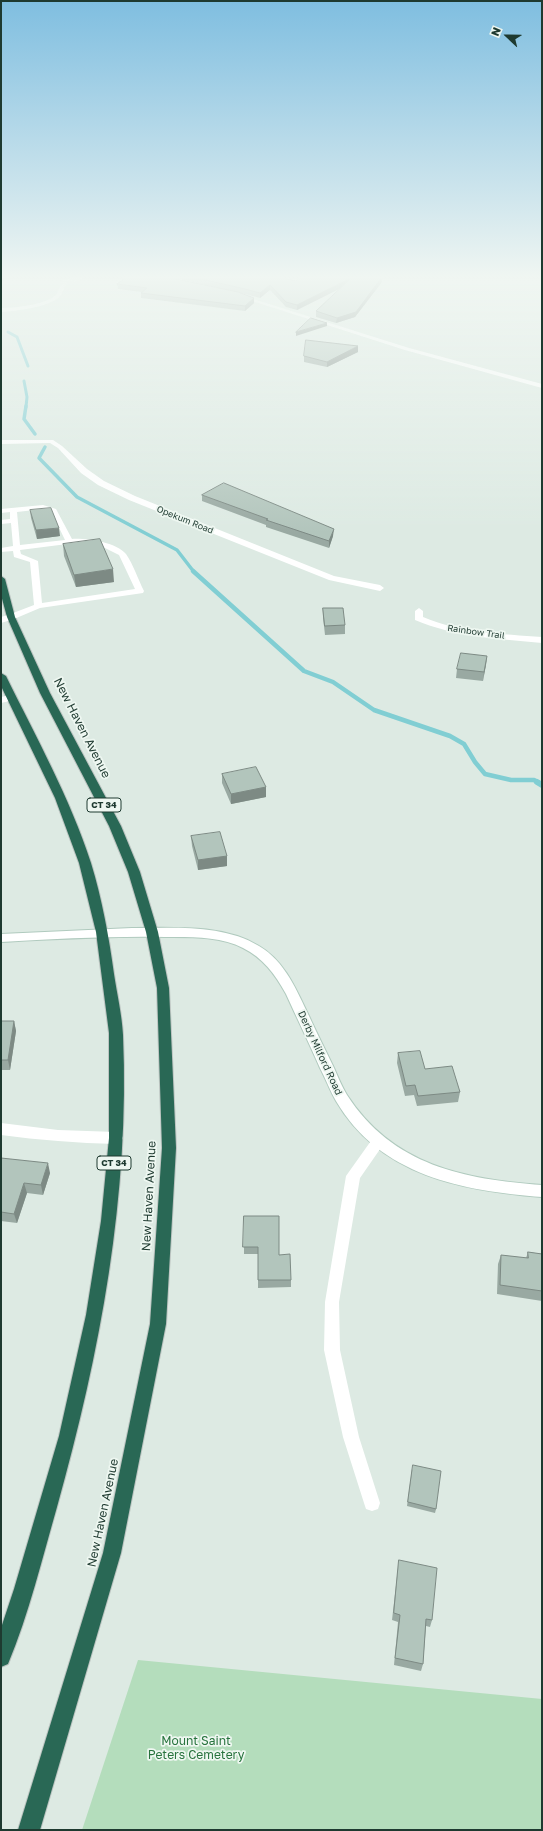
<!DOCTYPE html>
<html>
<head>
<meta charset="utf-8">
<style>
	body { margin:0 }
	#map { position:relative; width:543px; height:1831px; overflow:hidden; background:#ddeae3; font-family:"Golos Text",sans-serif }
	canvas { display:block }
	.frame { position:absolute; inset:0; border:2px solid #1e3a30; pointer-events:none }
	.north { position:absolute; left:487px; top:16px; width:40px; height:40px; -webkit-text-stroke:3px #eef7f1; paint-order:stroke; rotate:292deg; font-size:11px; font-weight:700; line-height:16px; text-align:center; color:#1e3a30 }
	.north::after { content:''; display:block; margin:auto; width:14px; height:18px; background:#1e3a30; clip-path:polygon(50% 0,100% 100%,50% 72%,0 100%) }
</style>
</head>
<body>
<div id="map">
<canvas width="543" height="1831"></canvas>
<div class="frame"></div>
<div class="north">N</div>
</div>
<script>
const context = document.querySelector('canvas').getContext('2d');
context.lineJoin = 'round';
function paint(path, color) { context.fillStyle = color; context.fill(path, 'evenodd'); }
function strokePath(path, color, width, dash) { context.strokeStyle = color; context.lineWidth = width; context.lineCap = dash ? 'butt' : 'round'; context.setLineDash(dash || []); context.stroke(path); }
function label(font, color, halo, rows, align = 'center') {
  context.font = font + ' "Golos Text",sans-serif'; context.lineWidth = 3.5; context.setLineDash([]); context.textBaseline = 'middle'; context.strokeStyle = halo; context.fillStyle = color; for (const [text, x, y, turn = 0] of rows) {
    context.save(); context.translate(x, y); context.rotate((+turn || 0) * Math.PI / 180); context.textAlign = isNaN(turn) ? turn : align; if (halo) context.strokeText(text, 0, 0); context.fillText(text, 0, 0); context.restore();
  }
}
paint(new Path2D(`
	M138 1660 542 1699V1830H82Z`), '#b4ddbc');
strokePath(new Path2D(`
	M8 332 17 337 28 366
	M24 381 27 397 26 407`), '#81ced3', 3);
strokePath(new Path2D(`
	M26 406 24 419 35 434
	M45 447 39 458 77 497 177 550 194 572`), '#81ced3', 3.5);
strokePath(new Path2D(`
	M193 571 304 671 333 682 374 710 450 736 464 744 475 762 485 774 511 780H534L539 783`), '#81ced3', 4.5);
strokePath(new Path2D(`
	M537 782 542 785`), '#81ced3', 6);
const secondary = new Path2D(`
	M132 928C174 928 223 924 259 946 285 961 297 991 309 1016 317 1034 326 1051 334 1068 338 1077 342 1087 347 1095 393 1166 464 1179 542 1185V1197C463 1191 380 1176 336 1101 330 1091 326 1079 320 1068 309 1043 297 1018 286 994 275 974 263 958 243 948 220 936 190 937 165 937 110 936 56 939 1 942V934Z`);
const highway = new Path2D(`
	M6 276 1 282V276Z
	M1 576 5 579 15 617 50 693 121 826 140 872 158 932 169 988 176 1148 166 1324 121 1553 40 1830H18L103 1553 150 1324 162 1148 157 988 146 932 128 872 109 826 40 693 7 617 1 595Z
	M1 673 6 676C36 737 70 798 91 863 102 899 109 937 114 974 117 994 122 1015 123 1035 130 1195 100 1354 57 1507 42 1559 29 1614 8 1664L1 1667V1628L14 1589 59 1436 86 1315 101 1221 109 1138V1033L96 932 79 863 55 798 1 686Z`);
strokePath(secondary, '#b0cabe', 2);
strokePath(highway, '#bcc4c1', 2);
paint(new Path2D(`
	M79 276H85L78 281 67 283C63 287 63 293 59 297 48 307 16 311 1 312V308C14 308 46 305 56 295 59 291 60 285 63 281Z
	M43 505 56 509 72 539C85 538 116 542 126 554 133 564 138 579 144 591L143 593 40 608 14 619H8V615L34 605 30 562 14 557 13 551 1 552V548L13 546 11 523 1 524V520L10 519V512L1 513V509ZM43 509 51 511 65 540 20 545 17 512ZM83 542 103 547 119 555 135 589 42 603 38 561 21 554 20 550Z
	M11 695 14 696 15 698 14 700 1 703V697Z
	M378 1137 383 1138 385 1142 360 1178 339 1302 340 1350 359 1437 380 1503 378 1509 372 1511 366 1509 364 1503 343 1437 324 1350 325 1302 346 1176 373 1138Z`), '#fff');
paint(new Path2D(`
	M237 294 409 348 542 384V388L405 350 237 296Z
	M1 440H53L62 446 87 469 104 481 135 496 334 576 380 585 384 588 380 591 329 580 129 500 98 485 81 473 58 448 50 443 1 444Z
	M419 608 423 611V617C460 633 502 634 542 637V643C499 639 455 637 415 620V611Z
	M11 614 14 615 15 617 14 619 1 623V617Z
	M1 1123 58 1130 116 1132 121 1134 123 1138 121 1142 116 1144C77 1143 39 1140 1 1135Z`), '#fff');
paint(secondary, '#fff');
paint(highway, '#296855');
paint(new Path2D(`
	M129 276 254 303 245 311 141 298V292L118 289 117 284Z
	M166 276H275L296 281 382 282 355 317 336 323 316 317V311L341 288 297 310 286 307 270 290 260 298 241 293Z
	M358 352 327 367 304 362V356Z
	M202 495 333 536 329 548 266 527V525L202 501Z
	M30 510 60 536 37 539 31 518Z
	M63 544 114 582 76 587 64 556Z
	M323 608 345 625V634L325 635 323 617Z
	M487 656 483 681 456 678 457 669Z
	M222 774 266 787V797L231 804 222 783Z
	M191 836 227 856V866L198 870 192 846Z
	M1 1021H14L16 1031 10 1070H1Z
	M398 1053 425 1069 460 1092 458 1102 417 1106 414 1095 405 1096 397 1063Z
	M1 1158 50 1173 43 1195 27 1193 17 1223 1 1221Z
	M244 1216 291 1280V1287L258 1288V1254H244Z
	M528 1252 542 1254V1301L497 1294 498 1264 501 1255 526 1258Z
	M412 1469 436 1509 435 1513 407 1506Z
	M399 1560 432 1620 430 1627 426 1626 423 1664 421 1671 394 1665 398 1622 392 1620 398 1568Z`), '#99a9a2');
paint(new Path2D(`
	M382 277V282L355 317 336 323 337 318Z
	M351 278V283L297 310V305Z
	M270 285V290L260 298V293Z
	M254 298V303L245 311V306Z
	M327 323V326L296 336V332Z
	M358 346V352L327 367V362Z
	M59 528 60 536 37 539 36 530Z
	M334 529 333 536 329 548V541Z
	M113 569 114 582 76 587 74 575Z
	M487 656 486 665 483 681 484 672Z
	M266 787V797L231 804V794Z
	M227 856V866L198 870V860Z
	M14 1021 16 1031 10 1070 8 1060Z
	M48 1163 50 1173 43 1195 41 1185Z
	M24 1183 27 1193 17 1223 14 1214Z`), '#7d8a84');
const building = new Path2D(`
	M129 276H162L238 292 254 298 245 306 141 293 147 288 117 284Z
	M188 276H275L296 281 301 276H374L382 277 356 312 337 318 316 311 351 278 297 305 286 302 270 285 260 293 241 288Z
	M311 318 327 323 296 332Z
	M306 340 358 346 327 362 304 356Z
	M224 483 334 529 329 541 266 520 268 519 202 495Z
	M51 508 59 528 36 530 30 510Z
	M100 539 113 569 74 575 63 544Z
	M323 608H343L345 625 325 626Z
	M461 653 487 656 484 672 457 669Z
	M256 767 266 787 231 794 222 774Z
	M220 832 227 856 198 860 191 836Z
	M1 1021H14L8 1060H1Z
	M420 1051 425 1069 452 1066 460 1092 418 1096 415 1085 406 1086 398 1053Z
	M1 1158 48 1163 41 1185 24 1183 14 1214 1 1212Z
	M244 1216H279V1255L290 1254 291 1280H258V1247H243Z
	M528 1252 542 1254V1291L500 1285 501 1255 528 1258Z
	M413 1465 441 1471 436 1509 408 1502Z
	M399 1560 437 1568 432 1620 426 1619 423 1664 395 1658 400 1615 394 1613Z`);
paint(building, '#b2c5bc');
strokePath(building, '#7d8a84', 1);
const sky = context.createLinearGradient(0, 0, 0, 533);
sky.addColorStop(0, '#7fbee0');
sky.addColorStop(0.52, '#f0f6f2');
sky.addColorStop(1, '#f0f6f200');
context.fillStyle = sky;
context.fillRect(0, 0, 543, 533);
label('9px', '#1e3a30', '#eef7f1', [
	["Opekum Road",185,520,22],
	["Rainbow Trail",476,632,8]
]);
for (const [x, y, w] of [
	[104,805,34],
	[114,1163,34]
]) { const box = new Path2D(); box.roundRect(x - w / 2, y - 7, w, 14, 3); context.fillStyle = '#eef7f1'; context.fill(box); strokePath(box, '#1e3a30', 1); }
label('bold 9px', '#1e3a30', null, [
	["CT 34",104,805],
	["CT 34",114,1163]
]);
label('10px', '#1e3a30', '#eef7f1', [
	["Derby Milford Road",320,1053,65]
]);
label('12px', '#1e3a30', '#eef7f1', [
	["New Haven Avenue",82,728,63],
	["New Haven Avenue",149,1196,-87],
	["New Haven Avenue",103,1513,-78]
]);
label('12px', '#27733d', '#eef7f1', [
	["Mount Saint",196,1741],
	["Peters Cemetery",196,1755]
]);
</script>
</body>
</html>
